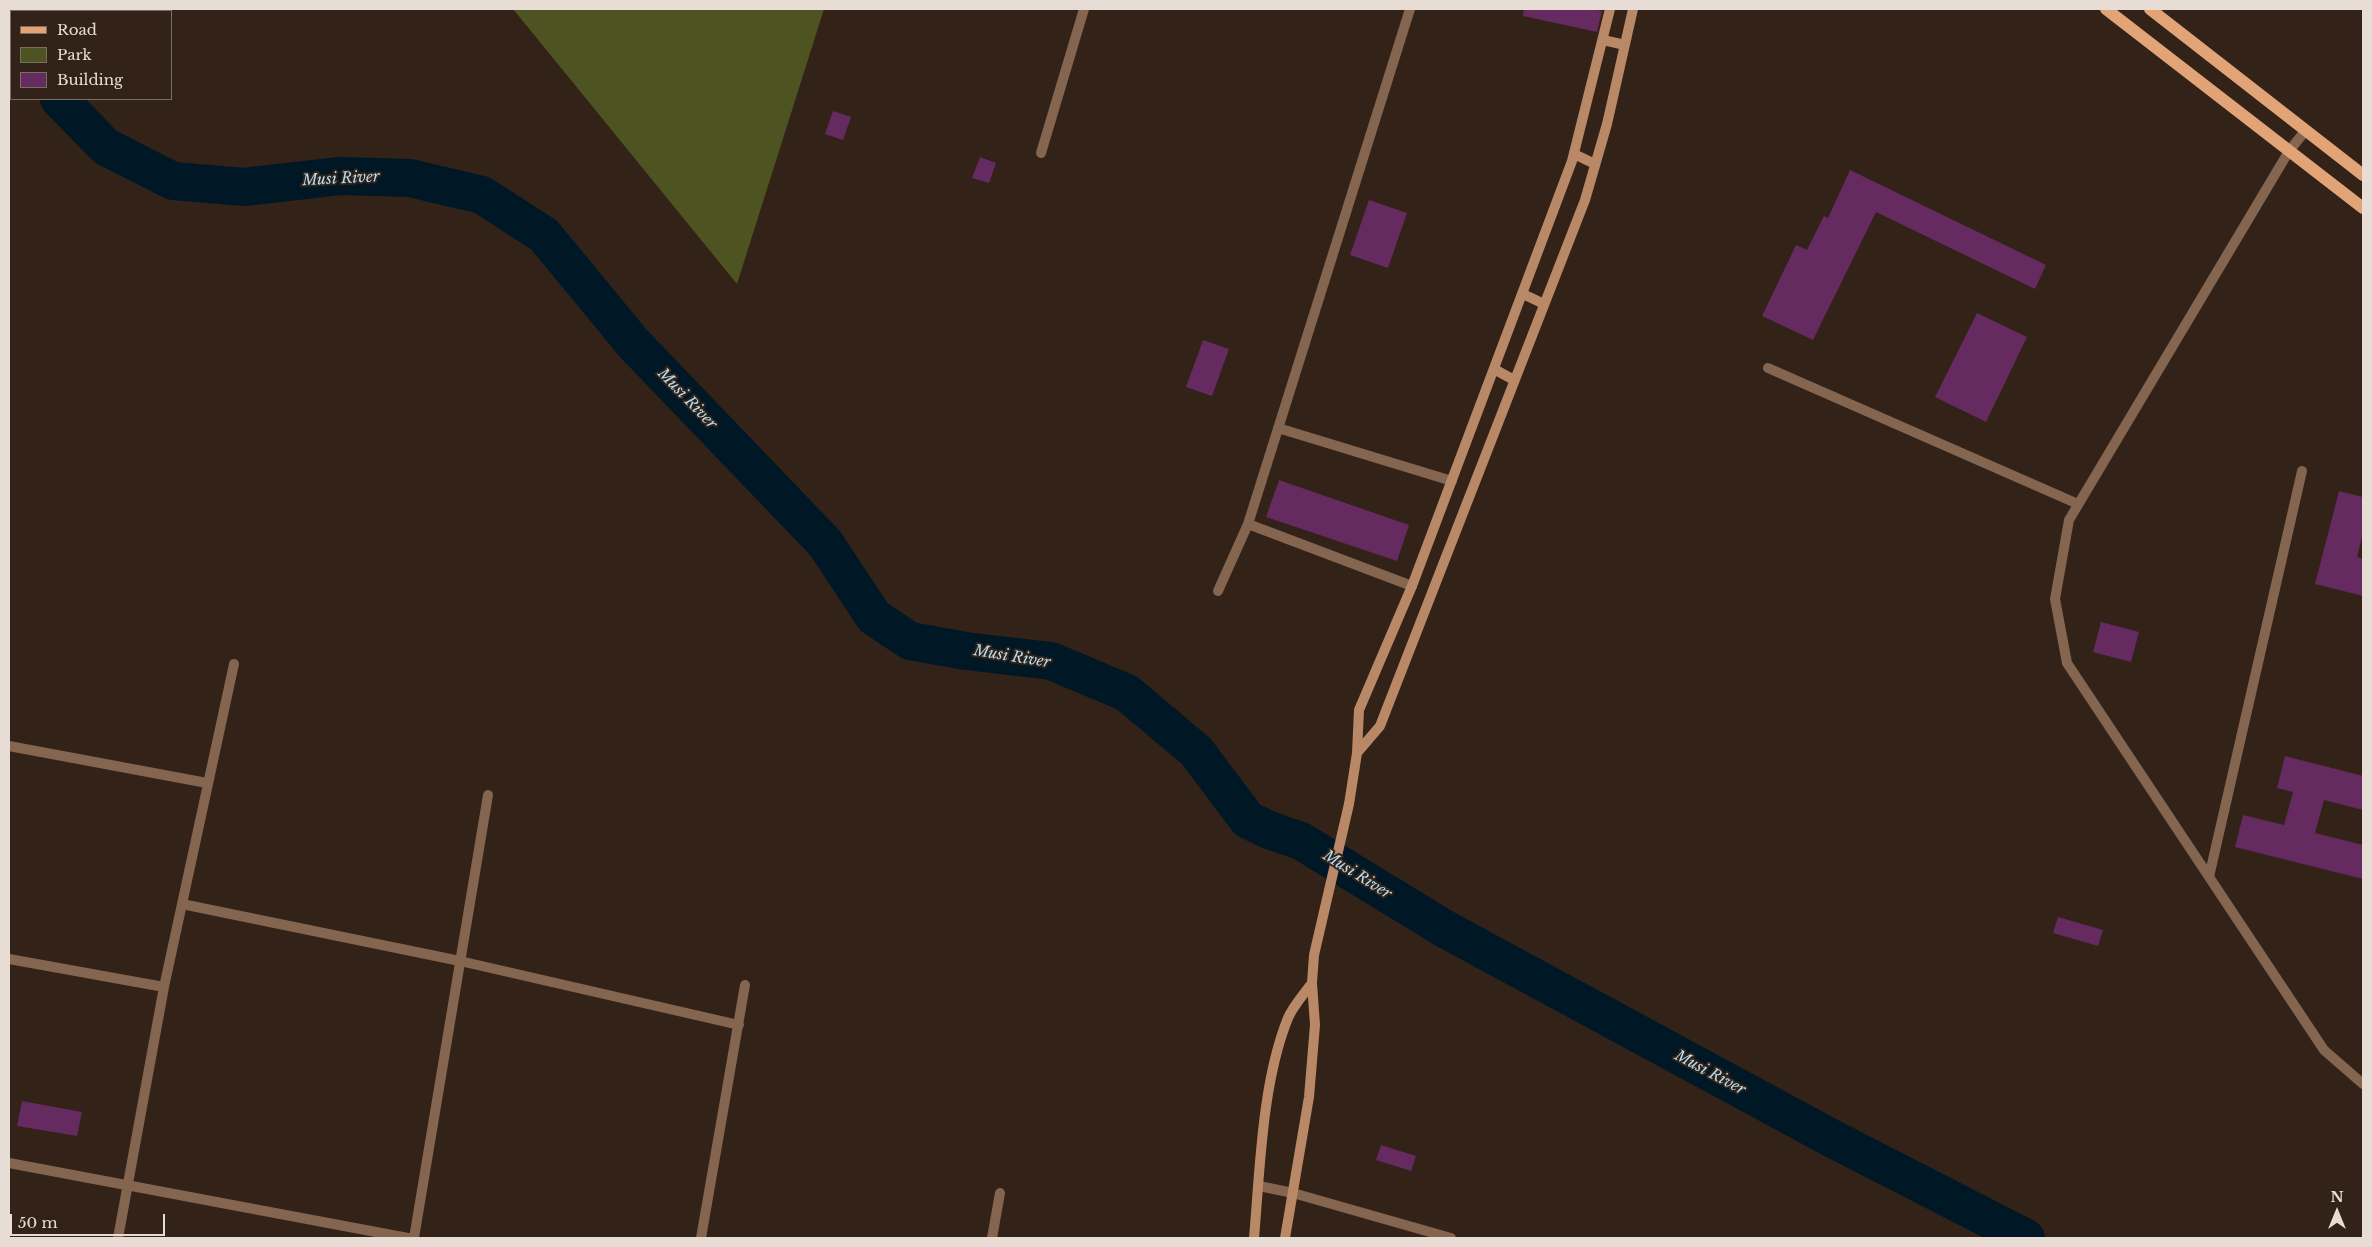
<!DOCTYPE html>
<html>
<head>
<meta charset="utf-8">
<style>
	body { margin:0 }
	#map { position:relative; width:2372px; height:1247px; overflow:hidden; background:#322217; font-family:"Libre Baskerville",serif }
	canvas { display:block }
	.frame { position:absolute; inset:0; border:10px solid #e7ddd5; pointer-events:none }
	.legend { position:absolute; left:10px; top:10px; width:162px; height:90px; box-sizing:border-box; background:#322217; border:1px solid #7a6d63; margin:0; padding:6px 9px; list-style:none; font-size:15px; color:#e7ddd5 }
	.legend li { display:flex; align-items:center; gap:10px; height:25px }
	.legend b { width:25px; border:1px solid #7a6d63 }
	.north { position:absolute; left:2312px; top:1187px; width:50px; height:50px; -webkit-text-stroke:4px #322217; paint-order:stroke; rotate:0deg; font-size:14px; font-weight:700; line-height:20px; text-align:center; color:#e7ddd5 }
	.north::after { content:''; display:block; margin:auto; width:18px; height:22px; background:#e7ddd5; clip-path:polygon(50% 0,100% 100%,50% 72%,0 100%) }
	.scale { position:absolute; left:10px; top:1214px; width:155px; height:22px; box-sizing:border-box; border:2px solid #e7ddd5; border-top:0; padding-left:6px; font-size:15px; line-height:18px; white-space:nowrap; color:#e7ddd5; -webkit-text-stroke:4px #322217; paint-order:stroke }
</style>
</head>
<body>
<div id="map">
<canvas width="2372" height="1247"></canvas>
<div class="frame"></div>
<ul class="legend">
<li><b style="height:6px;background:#e2a377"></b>Road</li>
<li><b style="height:14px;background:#4e5322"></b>Park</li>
<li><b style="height:14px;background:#652a60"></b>Building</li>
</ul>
<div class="north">N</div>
<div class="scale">50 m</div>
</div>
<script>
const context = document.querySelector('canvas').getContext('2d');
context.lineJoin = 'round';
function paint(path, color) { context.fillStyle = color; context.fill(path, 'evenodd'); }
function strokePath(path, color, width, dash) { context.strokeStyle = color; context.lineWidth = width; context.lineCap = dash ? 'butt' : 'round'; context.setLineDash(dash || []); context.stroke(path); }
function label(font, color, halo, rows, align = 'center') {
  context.font = font + ' "Libre Baskerville",serif'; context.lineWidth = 4; context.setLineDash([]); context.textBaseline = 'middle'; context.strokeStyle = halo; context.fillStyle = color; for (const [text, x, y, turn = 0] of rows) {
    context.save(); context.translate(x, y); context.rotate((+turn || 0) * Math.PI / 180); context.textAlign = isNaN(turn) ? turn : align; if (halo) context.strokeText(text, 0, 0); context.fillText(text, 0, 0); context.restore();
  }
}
paint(new Path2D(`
	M513 9H824L737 284Z`), '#4e5322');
strokePath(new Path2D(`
	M9 34 11 39
	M59 99 106 147 173 181 244 187 340 176 410 178 482 195 544 235 633 343 825 543 874 617 910 641 966 651 1051 661 1127 693 1196 751 1248 820 1269 830 1301 841 1445 929 1833 1139 2026 1238`), '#001826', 38);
paint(new Path2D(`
	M1524 9H1592L1602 11 1597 32 1523 16Z
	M833 111 851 117 843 140 825 134Z
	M980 157 996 163 989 183 972 178Z
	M1850 170 2046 265 2035 289 1876 212 1813 340 1762 316 1796 245 1807 250 1824 216 1828 218Z
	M1369 200 1407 213 1388 268 1350 255Z
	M1977 313 2027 337 1986 422 1935 397Z
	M1203 340 1229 349 1212 396 1186 387Z
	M1279 480 1409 525 1397 561 1266 517Z
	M2339 491 2363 497V533L2357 557 2363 559V596L2315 584Z
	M2101 622 2139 632 2131 662 2093 652Z
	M2285 756 2363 776V810L2324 800 2315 833 2363 845V879L2235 847 2243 815 2284 825 2293 792 2277 788Z
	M2058 917 2103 930 2098 946 2053 933Z
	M22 1101 82 1112 77 1136 17 1126Z
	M1381 1145 1416 1156 1411 1171 1376 1160Z`), '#652a60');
strokePath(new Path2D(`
	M2306 130 2289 151 2069 520 2055 599 2067 663 2324 1050 2363 1084
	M1768 368 2078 504
	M2209 877 2302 471`), '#836550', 10);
strokePath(new Path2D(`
	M1410 9 1248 524 1412 586
	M1041 153 1084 9
	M1278 428 1452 481
	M1218 591 1248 524
	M9 746 207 783
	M182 904 460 961 739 1025
	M9 959 164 987
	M9 1163 408 1238
	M1259 1186 1293 1193 1451 1238
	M118 1238 164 987 234 664
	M414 1238 488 795
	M701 1238 745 985
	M992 1238 1000 1193`), '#836550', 10);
strokePath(new Path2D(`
	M1603 40 1625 45
	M1574 154 1595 164
	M1523 294 1544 304
	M1494 369 1514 380
	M1357 753 1380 726 1585 200 1607 124 1633 9
	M1254 1238C1260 1169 1262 1082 1288 1018 1293 1006 1304 994 1312 983
	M1285 1238 1309 1097 1315 1025 1312 983 1314 955 1349 804 1357 753 1359 710 1412 586 1572 161 1610 9`), '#b98866', 10);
strokePath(new Path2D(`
	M2106 9 2363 208
	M2150 9 2363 175`), '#e2a377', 12);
label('italic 15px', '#b2def6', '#322217', [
	["Musi River",341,179,-3],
	["Musi River",687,399,46],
	["Musi River",1012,657,9],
	["Musi River",1357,875,32],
	["Musi River",1710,1073,28]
]);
</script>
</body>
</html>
